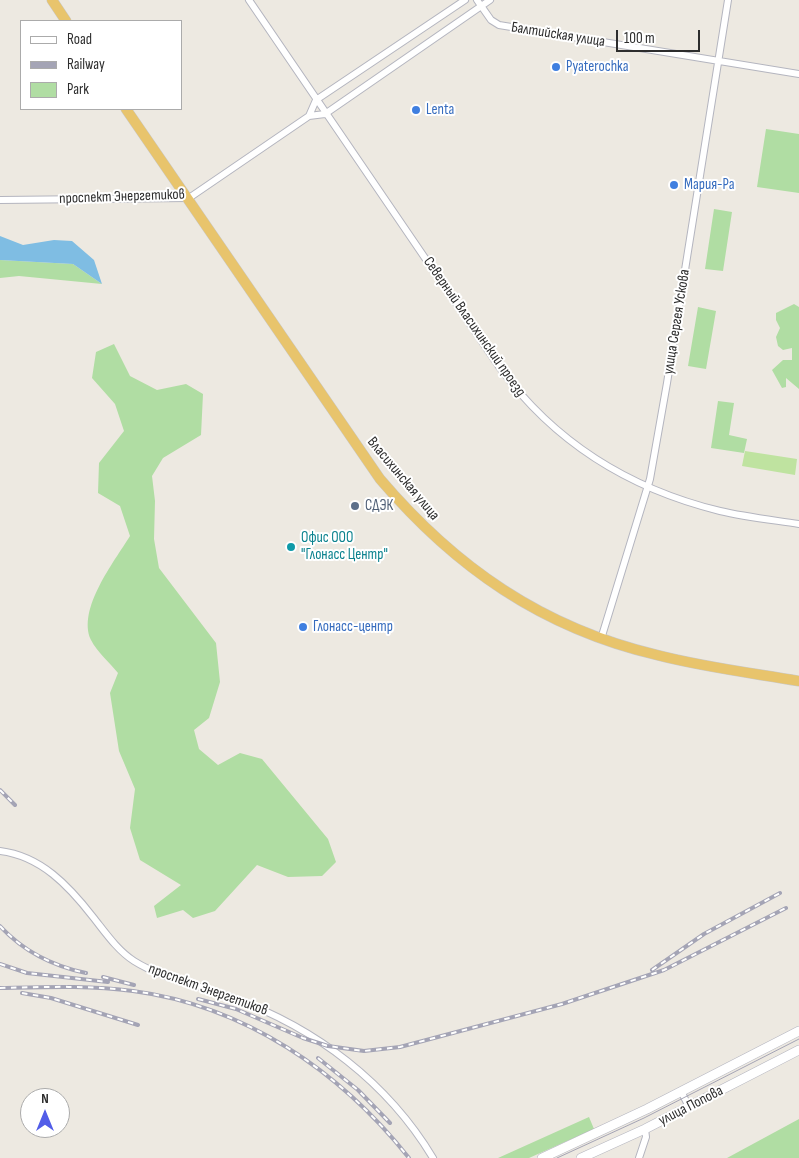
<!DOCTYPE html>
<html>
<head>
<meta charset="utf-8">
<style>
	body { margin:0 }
	#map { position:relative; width:799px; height:1158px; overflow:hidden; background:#ede9e1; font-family:"Sofia Sans Condensed",sans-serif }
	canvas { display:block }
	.legend { position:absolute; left:20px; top:20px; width:162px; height:90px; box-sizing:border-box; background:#fff; border:1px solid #ababab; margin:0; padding:6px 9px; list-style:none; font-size:15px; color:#2d2d2d }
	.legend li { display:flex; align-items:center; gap:10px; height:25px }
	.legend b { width:25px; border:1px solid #ababab }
	.north { position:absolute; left:20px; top:1088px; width:50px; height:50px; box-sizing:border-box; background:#fff; border:1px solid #ababab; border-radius:50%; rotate:0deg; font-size:14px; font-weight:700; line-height:20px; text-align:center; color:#2d2d2d }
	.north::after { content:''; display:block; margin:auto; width:18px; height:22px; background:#525de8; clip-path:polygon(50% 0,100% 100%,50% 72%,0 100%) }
	.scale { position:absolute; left:616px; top:30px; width:84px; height:22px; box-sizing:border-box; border:2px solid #2d2d2d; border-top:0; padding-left:6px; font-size:15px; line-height:18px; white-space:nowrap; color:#2d2d2d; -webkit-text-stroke:4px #fff; paint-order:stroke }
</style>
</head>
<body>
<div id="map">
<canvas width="799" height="1158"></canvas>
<ul class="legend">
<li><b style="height:6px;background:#fff"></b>Road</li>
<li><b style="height:6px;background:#a4a4b5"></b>Railway</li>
<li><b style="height:14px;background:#b0dda3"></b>Park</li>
</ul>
<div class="north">N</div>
<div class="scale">100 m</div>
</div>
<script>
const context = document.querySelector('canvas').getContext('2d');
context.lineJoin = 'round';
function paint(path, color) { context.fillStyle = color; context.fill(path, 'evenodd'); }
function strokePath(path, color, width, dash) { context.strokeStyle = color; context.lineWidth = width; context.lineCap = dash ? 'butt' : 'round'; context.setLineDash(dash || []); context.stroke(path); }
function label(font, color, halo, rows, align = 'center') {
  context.font = font + ' "Sofia Sans Condensed",sans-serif'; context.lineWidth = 4; context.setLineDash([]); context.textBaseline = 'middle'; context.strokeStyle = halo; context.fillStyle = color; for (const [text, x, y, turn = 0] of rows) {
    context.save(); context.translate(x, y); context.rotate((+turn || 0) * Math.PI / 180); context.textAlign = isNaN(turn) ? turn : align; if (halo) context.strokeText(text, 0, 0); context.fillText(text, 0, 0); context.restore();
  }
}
paint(new Path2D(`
	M766 129 799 134V193L757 187Z
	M714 209 732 212 723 271 705 269Z
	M0 260 73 264 102 284 19 276 0 278Z
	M794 304 799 307V389L786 378V387L782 388 772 370 783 360H792V348L783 350 778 346 776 337 780 328 776 320V313Z
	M698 307 716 311 706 369 688 366Z
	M114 344 130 376 157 390 186 384 203 394 201 435 163 458 152 476 155 501 154 539 159 568 216 643 220 682 209 718 194 730 199 749 218 765 240 753 262 759 328 839 336 862 322 876 288 877 257 865 215 911 193 918 183 910 157 918 154 906 181 885 140 860 130 828 135 789 119 751 110 693 118 673C110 663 97 652 91 640 77 609 114 562 130 536L120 506 98 493 99 463 124 431 115 404 92 378 96 352Z
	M718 401 734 403 729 435 747 439 744 453 711 448Z
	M589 1117 594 1129 529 1158H498Z
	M799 1119V1158H727Z`), '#b0dda3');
paint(new Path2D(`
	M745 451 797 459 795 475 742 466Z`), '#bfe3a0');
paint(new Path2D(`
	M0 236 23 245 54 240 72 241 94 260 102 284 73 264 0 260Z`), '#7fbde3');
const minor = new Path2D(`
	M249 0 500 368C555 443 630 489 720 511 745 517 773 520 799 524
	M477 0 491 20 499 25 799 74
	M309 116 316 100 465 0
	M0 200 189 198 309 116 325 114 490 0
	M601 639 650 479 667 383 728 0
	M0 851C41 856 69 886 93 917 105 932 117 950 134 961 164 980 201 985 233 998 316 1028 388 1083 433 1158
	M681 1091 689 1107
	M639 1158 646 1137 645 1129`);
const secondary = new Path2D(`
	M542 1158 647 1109 799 1031
	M581 1158 645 1129 799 1050`);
const trunk = new Path2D(`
	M52 0 66 21
	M126 109 380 479C455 567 542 628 657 655 703 667 752 673 799 681`);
strokePath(minor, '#b4b5bf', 8);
strokePath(secondary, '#b4b5bf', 10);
strokePath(trunk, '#c8c8c8', 11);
strokePath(minor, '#fff', 6);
strokePath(secondary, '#fff', 9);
strokePath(trunk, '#e8c46c', 10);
strokePath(new Path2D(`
	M557 1158 644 1118 799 1039`), '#a4a4b5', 1);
const rail = new Path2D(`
	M0 790 15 805
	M0 926C23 951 53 966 86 973
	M0 964 27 973 108 982
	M652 970 704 934 780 893
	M103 977 134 985
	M0 988C44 987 89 985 133 991 245 1006 340 1071 409 1158
	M22 993 51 998 138 1025
	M198 999 236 1009 303 1038 328 1046 364 1051 400 1047 562 1004 664 970 786 908
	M318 1058 358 1090 390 1123`);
strokePath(rail, '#a4a4b5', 4);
strokePath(rail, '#fff', 2, [5.5]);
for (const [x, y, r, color] of [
	[556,67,5,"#3f7fe0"],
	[416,110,5,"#3f7fe0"],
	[674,185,5,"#3f7fe0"],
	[355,506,5,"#5c6f8a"],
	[291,547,5,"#0f9aa8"],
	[303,627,5,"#3f7fe0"]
]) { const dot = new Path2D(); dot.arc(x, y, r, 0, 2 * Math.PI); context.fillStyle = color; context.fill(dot); strokePath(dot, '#fff', 2); }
label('15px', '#2d2d2d', '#fff', [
	["Балтийская улица",558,35,9],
	["проспект Энергетиков",122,197,-2],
	["улица Сергея Ускова",677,322,-81],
	["Северный Власихинский проезд",474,327,55],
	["Власихинская улица",403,479,50],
	["проспект Энергетиков",208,990,20],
	["улица Попова",691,1106,-27]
]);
label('15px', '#366cbe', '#fff', [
	["Pyaterochka",566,67],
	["Lenta",426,110],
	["Мария-Ра",684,185],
	["Глонасс-центр",313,627]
], 'left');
label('15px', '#4e5e75', '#fff', [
	["СДЭК",365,506]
], 'left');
label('15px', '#0d838f', '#fff', [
	["Офис ООО",301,538],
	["\"Глонасс Центр\"",301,555]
], 'left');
</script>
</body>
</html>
